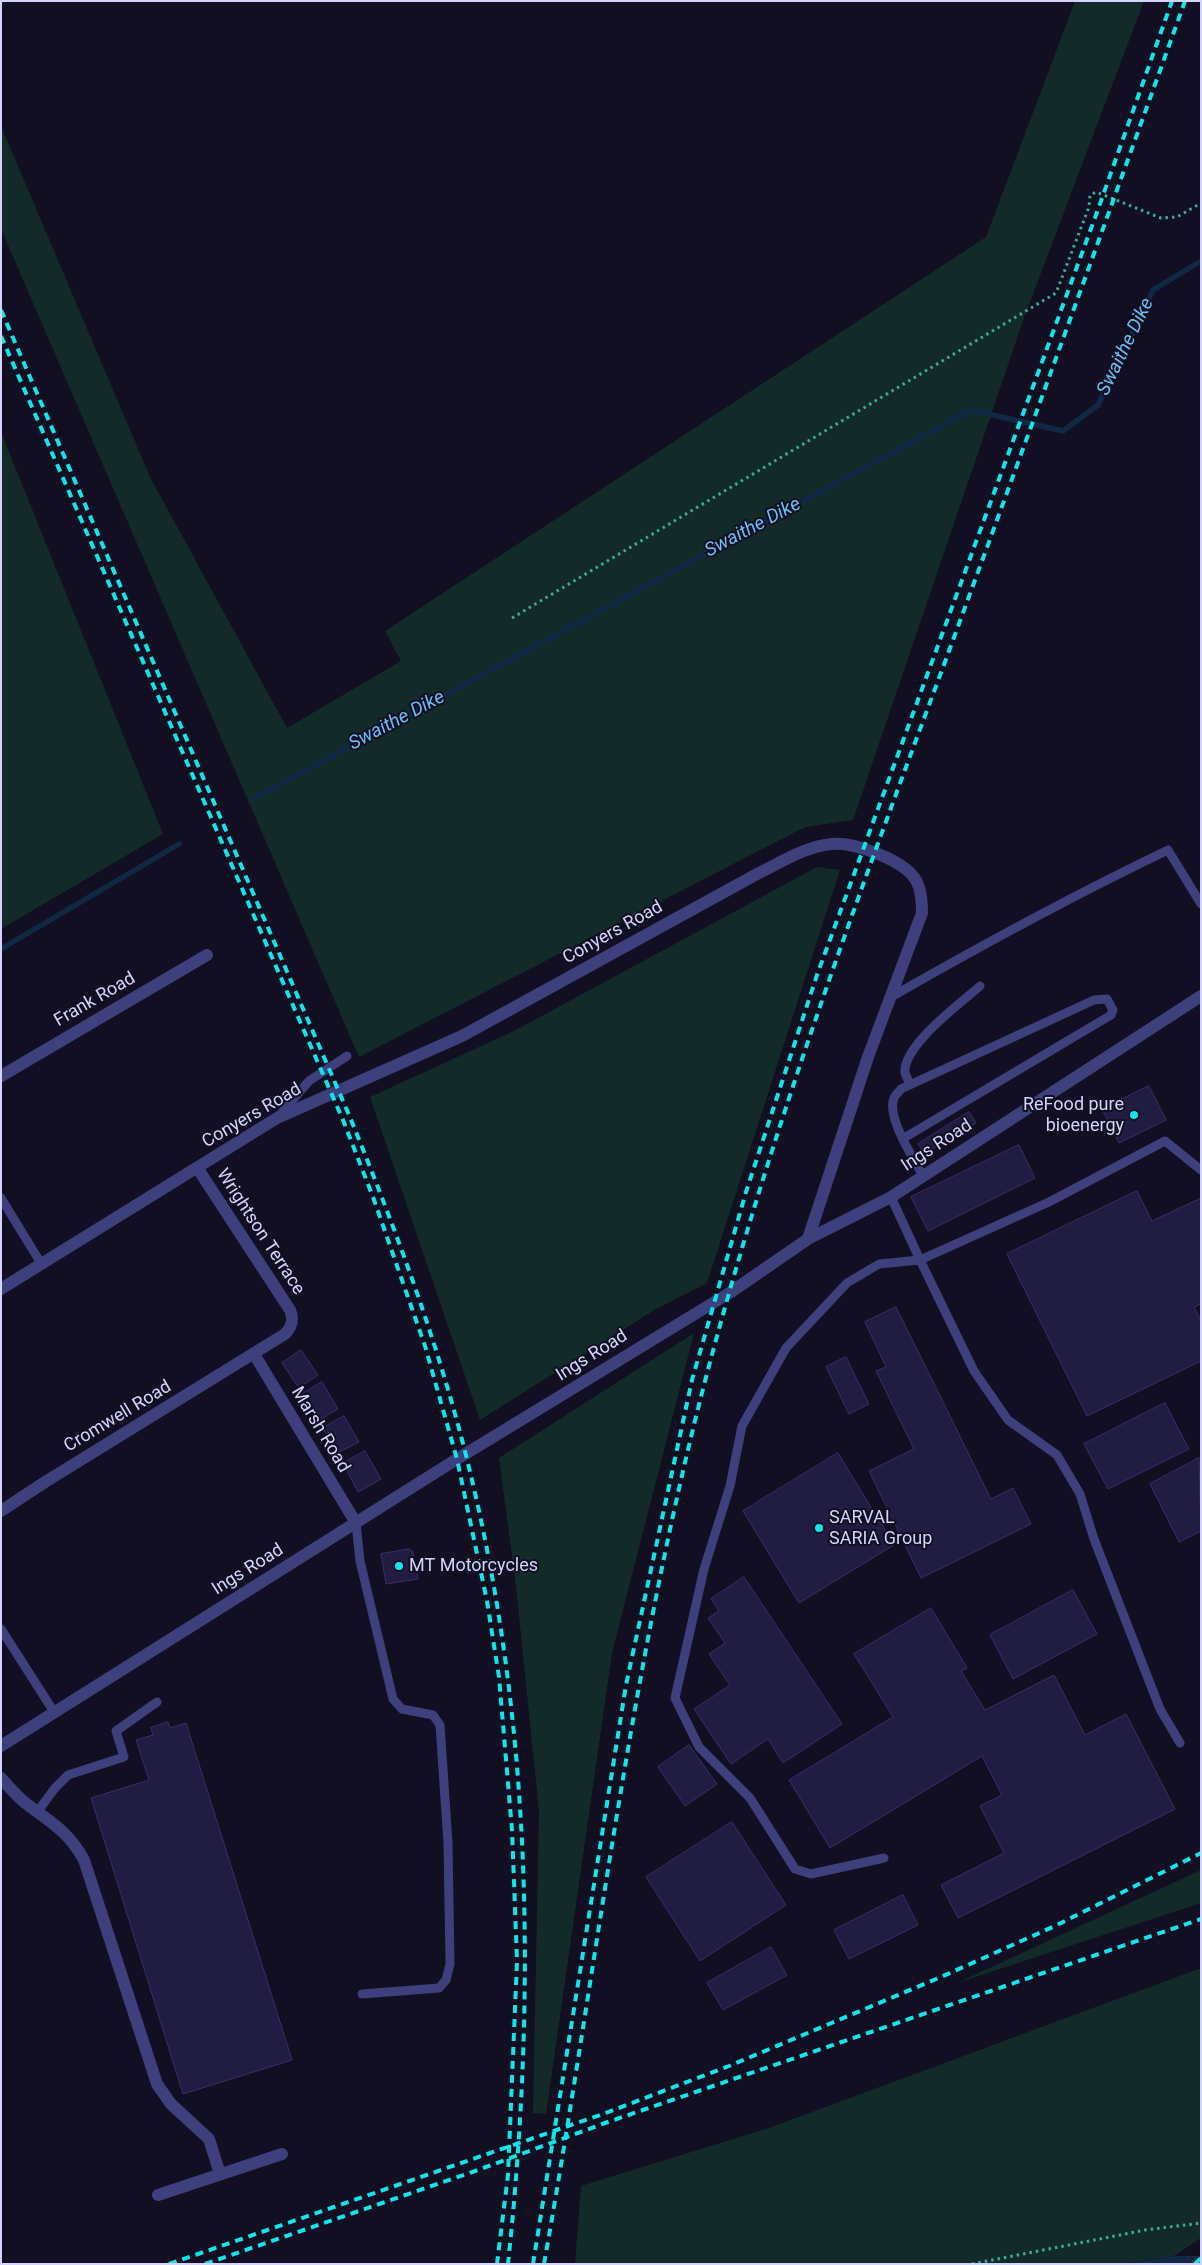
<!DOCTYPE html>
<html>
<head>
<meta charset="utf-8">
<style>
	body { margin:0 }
	#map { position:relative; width:1202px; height:2265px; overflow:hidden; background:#110f21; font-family:Roboto,sans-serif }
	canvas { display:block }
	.frame { position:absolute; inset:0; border:2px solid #d4d3fc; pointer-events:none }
</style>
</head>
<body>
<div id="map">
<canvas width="1202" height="2265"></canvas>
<div class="frame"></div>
</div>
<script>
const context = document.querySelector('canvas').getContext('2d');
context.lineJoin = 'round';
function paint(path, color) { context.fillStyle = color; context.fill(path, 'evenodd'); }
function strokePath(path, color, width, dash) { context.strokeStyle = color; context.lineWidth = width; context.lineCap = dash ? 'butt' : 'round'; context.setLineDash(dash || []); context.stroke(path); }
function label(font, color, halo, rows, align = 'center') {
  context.font = font + ' Roboto,sans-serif'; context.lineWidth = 4; context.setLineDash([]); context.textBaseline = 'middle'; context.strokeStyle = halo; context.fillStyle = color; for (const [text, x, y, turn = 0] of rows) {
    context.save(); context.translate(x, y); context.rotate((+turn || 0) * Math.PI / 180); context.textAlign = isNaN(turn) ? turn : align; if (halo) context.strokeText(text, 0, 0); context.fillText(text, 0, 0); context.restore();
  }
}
paint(new Path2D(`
	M1075 1H1144L1025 315 853 820 805 827 359 1057 1 229V126L150 477 287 728 401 661 385 631 986 237Z
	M1 432 163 834 1 929Z
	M817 867 840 870 707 1283 656 1309 480 1420 370 1097 514 1031Z
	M694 1333 612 1653 546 2114 533 2113 539 1811 516 1586 499 1458Z
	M1201 1870V1903L957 1983Z
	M1201 1968V2238L1174 2256 1123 2264H575L581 2186 769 2128Z`), '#132b28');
paint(new Path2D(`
	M1174 2256H1201V2264H1123Z`), '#112844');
strokePath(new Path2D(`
	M253 799 971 410 1063 431 1098 405 1153 290 1201 261
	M1 949 179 844`), '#112844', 5.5);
const building = new Path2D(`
	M1149 1086 1166 1120 1119 1143 1102 1109Z
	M969 1112 976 1123 925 1154 918 1144Z
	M1019 1145 1035 1178 928 1231 911 1197Z
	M1137 1191 1152 1221 1201 1198V1304L1194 1307 1201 1321V1361L1087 1416 1007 1254Z
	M896 1307 991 1499 1013 1488 1031 1524 921 1578 869 1471 914 1449 876 1371 886 1367 865 1322Z
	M301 1350 318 1375 299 1388 282 1363Z
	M846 1357 869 1404 849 1414 826 1367Z
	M322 1382 338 1409 318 1421 302 1394Z
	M1165 1403 1189 1449 1108 1489 1084 1444Z
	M344 1416 359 1442 338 1453 323 1428Z
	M365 1451 381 1479 358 1492 343 1463Z
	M838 1453 894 1545 799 1603 743 1511Z
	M1199 1458 1201 1531 1179 1542 1150 1484Z
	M410 1549 413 1552 418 1579 386 1584 381 1554Z
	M744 1577 842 1724 783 1763 768 1739 731 1764 694 1709 730 1685 709 1654 725 1643 708 1618 719 1611 711 1599Z
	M1073 1590 1097 1634 1013 1679 990 1635Z
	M931 1608 967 1668 961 1671 985 1710 1054 1675 1085 1735 1126 1714 1175 1809 958 1918 941 1885 1004 1853 980 1806 1002 1795 982 1756 830 1848 789 1780 893 1717 854 1654Z
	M168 1722 170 1728 186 1723 292 2060 183 2094 91 1798 149 1780 136 1740 153 1735 151 1728Z
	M689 1745 717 1784 685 1806 658 1767Z
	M732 1822 786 1905 700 1961 646 1877Z
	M903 1895 918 1925 849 1959 834 1930Z
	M771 1947 787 1975 723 2010 707 1983Z`);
paint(building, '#211c41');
strokePath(building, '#37306b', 1);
strokePath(new Path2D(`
	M512 618 1056 293 1089 207 1090 195 1096 192 1161 218 1177 217 1201 203
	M972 2264 1145 2230 1201 2223`), '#37ac9b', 3, [2.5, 4]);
strokePath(new Path2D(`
	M891 997C982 945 1074 895 1168 850L1201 904
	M910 1083C908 1080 906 1076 905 1073 902 1046 961 1003 980 986
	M278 1117 309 1081 347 1056
	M904 1138 1111 1015 1113 1010 1107 999 1094 1000 901 1089C899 1092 895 1095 894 1098 886 1117 914 1159 923 1176
	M891 1197 920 1260 1049 1202 1165 1141 1201 1170
	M1 1198 42 1265
	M356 1523 360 1561 393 1699 402 1709 433 1715 440 1725 448 1843 450 1964 446 1980 439 1988 362 1994
	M1 1629 54 1712
	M38 1811 55 1788 68 1775 124 1757 116 1731 157 1702
	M884 1858 811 1874 795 1869 750 1798 699 1747 675 1698 704 1569 730 1486 742 1426 786 1348 847 1283 879 1264 920 1260 974 1371 1008 1420 1057 1455 1080 1494 1094 1539 1160 1709 1180 1743`), '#3d407d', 9);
strokePath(new Path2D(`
	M1 1076 207 955
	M1 1289 277 1118 462 1036 757 874C780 863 806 846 832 844 854 842 899 859 913 876 921 885 922 901 922 913L868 1057 808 1239
	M254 1354 356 1523
	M1 1511 45 1482 285 1334C292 1327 294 1320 290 1310L198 1169
	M1 1746 457 1459 731 1292 808 1239 891 1197 1201 996
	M1 1778C8 1786 15 1794 23 1801 48 1821 68 1830 84 1860L157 2084 171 2104 209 2139 220 2174
	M158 2195 282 2154`), '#3d407d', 12);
strokePath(new Path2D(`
	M1 310 349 1115C390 1215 428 1316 457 1421 532 1696 538 1981 508 2264
	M1 336 343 1120 373 1197 425 1346 457 1459 487 1601 499 1677 512 1830 517 1961 508 2175 497 2264
	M169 2264 603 2114 729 2066 941 1977 1057 1925 1201 1853
	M205 2264 478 2170 605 2123 1201 1919
	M533 2264 626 1685 692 1380 746 1192 817 975 1096 215 1172 1
	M544 2264C596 1972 629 1677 703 1389 766 1144 854 907 942 670 1024 447 1105 224 1185 1
	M1195 2264 1201 2258`), '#10e6ea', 4, [8, 6]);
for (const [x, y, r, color] of [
	[1134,1115,5,"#10e6ea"],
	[819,1528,5,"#10e6ea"],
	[399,1566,5,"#10e6ea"]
]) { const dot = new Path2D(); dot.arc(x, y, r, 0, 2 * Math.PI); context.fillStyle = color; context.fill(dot); strokePath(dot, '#110f21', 2); }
label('18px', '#d4d3fc', '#110f21', [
	["Conyers Road",613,933,-29],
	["Frank Road",95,1000,-30],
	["Conyers Road",252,1116,-30],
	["Ings Road",937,1146,-33],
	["Wrightson Terrace",260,1232,57],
	["Ings Road",592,1356,-32],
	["Cromwell Road",118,1417,-31],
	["Marsh Road",320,1430,59],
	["Ings Road",248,1570,-32]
]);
label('18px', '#d4d3fc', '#110f21', [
	["ReFood pure",1124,1105,"right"],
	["bioenergy",1124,1126,"right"],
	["SARVAL",829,1518],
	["SARIA Group",829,1539],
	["MT Motorcycles",409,1566]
], 'left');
label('italic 19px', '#68bff5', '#110f21', [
	["Swaithe Dike",1126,347,-64],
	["Swaithe Dike",753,528,-28],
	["Swaithe Dike",397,721,-28]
]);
</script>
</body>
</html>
